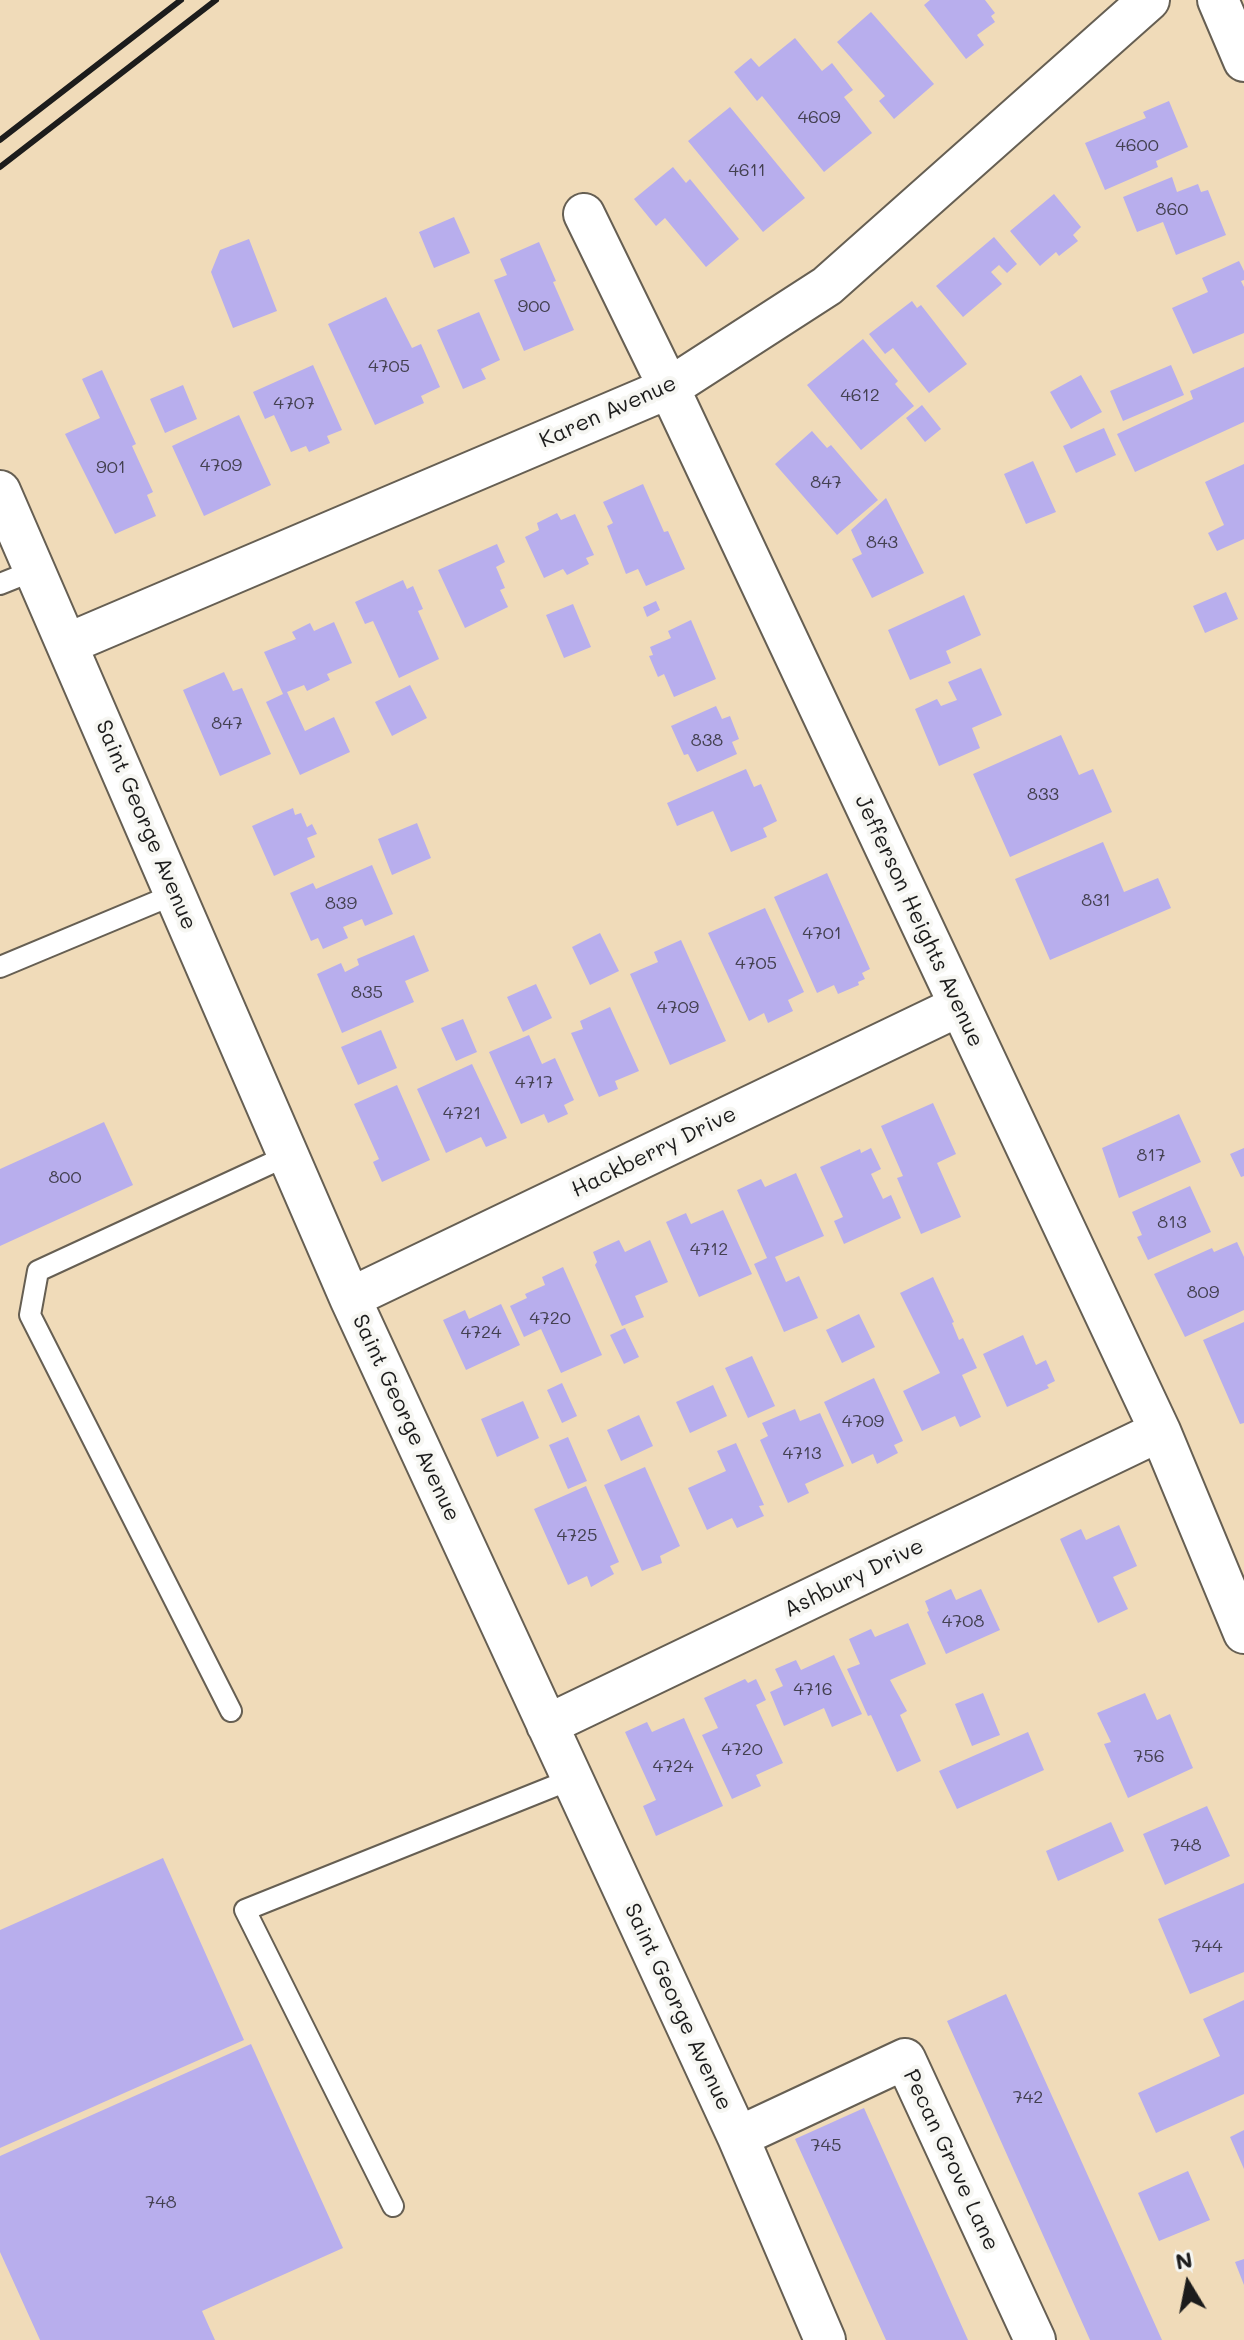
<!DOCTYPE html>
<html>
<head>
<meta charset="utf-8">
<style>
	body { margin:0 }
	#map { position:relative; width:1244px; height:2340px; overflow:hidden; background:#f0dbb9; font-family:Mali,sans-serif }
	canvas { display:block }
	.north { position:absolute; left:1148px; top:2244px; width:80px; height:80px; -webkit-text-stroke:6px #f6f6f2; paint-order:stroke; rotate:350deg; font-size:22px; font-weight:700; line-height:32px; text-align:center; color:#1c1c1c }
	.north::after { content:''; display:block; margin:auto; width:28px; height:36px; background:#1c1c1c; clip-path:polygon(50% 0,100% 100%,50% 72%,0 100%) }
</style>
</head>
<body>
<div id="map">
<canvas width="1244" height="2340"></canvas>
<div class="north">N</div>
</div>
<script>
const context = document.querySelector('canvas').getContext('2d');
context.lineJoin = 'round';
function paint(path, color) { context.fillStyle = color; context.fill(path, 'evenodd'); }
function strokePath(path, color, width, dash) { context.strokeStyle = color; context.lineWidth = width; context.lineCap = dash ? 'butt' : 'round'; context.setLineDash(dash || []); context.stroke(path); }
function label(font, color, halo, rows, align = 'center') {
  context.font = font + ' Mali,sans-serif'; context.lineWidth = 8; context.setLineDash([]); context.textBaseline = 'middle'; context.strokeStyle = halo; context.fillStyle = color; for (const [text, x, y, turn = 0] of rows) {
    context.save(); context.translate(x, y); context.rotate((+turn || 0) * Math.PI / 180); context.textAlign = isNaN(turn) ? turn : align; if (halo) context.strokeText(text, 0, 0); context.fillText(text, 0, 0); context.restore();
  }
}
paint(new Path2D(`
	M930 0H985L995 13 991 16 995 22 977 35 984 45 966 59 924 5Z
	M871 12 934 84 894 119 879 101 885 96 837 42Z
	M795 38 822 71 832 63 853 90 844 97 872 133 824 172 762 96 757 101 734 72 751 58 759 67Z
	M1169 101 1188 147 1156 161 1158 167 1105 190 1085 143 1146 118 1143 112Z
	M730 107 805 198 763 232 688 141Z
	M673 167 686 183 690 179 739 239 706 267 665 218 656 226 634 199Z
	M1172 177 1177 192 1198 184 1201 192 1208 190 1226 235 1176 255 1163 222 1137 232 1123 197Z
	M1054 194 1081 227 1073 235 1078 241 1059 256 1056 252 1040 266 1010 231Z
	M454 217 470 253 434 268 419 232Z
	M994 237 1017 264 1007 273 999 265 991 272 1002 284 963 317 936 286Z
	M249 239 277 311 233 328 211 272 220 250Z
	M539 242 556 281 553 282 574 330 524 351 494 280 507 275 500 259Z
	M1239 261 1244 271V280L1241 281 1244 287V333L1193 354 1172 308 1208 292 1202 278Z
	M386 297 412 348 421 344 440 387 421 396 424 403 375 425 328 324Z
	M912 301 917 308 921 305 967 364 929 393 893 348 885 354 869 334Z
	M479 312 500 360 481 369 486 379 463 389 437 330Z
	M863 339 898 381 895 384 914 406 861 450 807 385Z
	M313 365 342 430 327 436 330 443 309 452 306 446 291 452 274 415 265 419 253 392Z
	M1171 365 1184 395 1123 421 1110 391Z
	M1244 367V422L1135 472 1117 434 1193 399 1190 391Z
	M102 370 136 444 132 446 153 492 147 495 156 516 115 534 65 434 100 418 82 379Z
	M1081 375 1102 412 1071 429 1050 392Z
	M183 385 197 419 165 433 150 399Z
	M922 405 941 429 925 442 906 418Z
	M239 415 271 485 204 516 172 446Z
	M1104 428 1116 455 1076 473 1063 446Z
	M812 431 827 448 831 445 878 500 837 535 775 464Z
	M1033 461 1056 512 1026 524 1004 474Z
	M1244 464V539L1217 551 1208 533 1224 525 1205 482Z
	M643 484 664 532 668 531 685 569 646 586 638 569 626 574 607 526 613 523 603 502Z
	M886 498 924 573 872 598 852 559 862 554 851 530Z
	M557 513 561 520 575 514 594 555 586 558 589 564 567 575 563 569 544 578 525 537 539 530 537 523Z
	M497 544 505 562 496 567 505 588 500 590 508 607 465 628 438 570Z
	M403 580 407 589 413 586 423 609 418 611 439 659 399 678 373 621 365 624 355 602Z
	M1226 592 1238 619 1205 633 1193 606Z
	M964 595 981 635 946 651 951 663 910 680 888 630Z
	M656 601 660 610 647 617 643 607Z
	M573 604 591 647 564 658 546 615Z
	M691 620 716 679 674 697 664 674 658 677 649 656 653 655 650 647 671 638 668 631Z
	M334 622 352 663 327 674 330 680 307 691 304 685 287 692 305 731 334 717 350 752 300 775 266 702 283 694 264 652 296 639 292 632 310 623 314 631Z
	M981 668 1002 715 972 728 980 748 939 766 915 709 937 699 941 706 957 700 948 682Z
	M224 672 233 691 242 688 271 754 220 776 183 690Z
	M410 685 427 718 392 736 375 702Z
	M716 706 722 719 730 716 739 739 732 742 737 754 697 772 688 754 684 755 671 726Z
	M1061 735 1079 775 1093 769 1112 812 1010 857 973 774Z
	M746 769 754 787 761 784 777 821 763 828 767 837 731 852 713 811 677 826 667 803Z
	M293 808 295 815 301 813 307 827 312 824 317 834 307 838 315 857 274 876 252 826Z
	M417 823 431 858 392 875 378 839Z
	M1103 842 1124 892 1158 878 1171 908 1050 960 1015 879Z
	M372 865 393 914 365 926 362 919 343 927 348 938 323 949 318 938 311 941 290 893 313 883 316 889Z
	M827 873 870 969 862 973 865 979 858 982 859 985 838 994 834 985 817 993 774 897Z
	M765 908 804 992 788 1000 793 1011 768 1023 764 1013 749 1021 708 933Z
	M600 933 619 971 590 985 572 947Z
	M414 935 429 971 405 981 414 1002 342 1033 317 974 341 963 345 972 359 965 357 959Z
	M681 940 726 1041 670 1065 630 974 658 962 654 952Z
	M536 984 552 1018 523 1032 507 997Z
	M610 1007 639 1071 615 1081 618 1089 599 1097 571 1033 583 1029 580 1021Z
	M463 1019 477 1052 456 1061 441 1028Z
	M381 1030 397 1068 358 1085 341 1047Z
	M529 1035 542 1064 555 1058 574 1100 564 1105 568 1114 548 1123 544 1114 521 1124 489 1052Z
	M472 1064 507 1138 486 1147 481 1137 446 1153 417 1089Z
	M397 1085 430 1160 382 1182 373 1162 379 1159 354 1104Z
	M933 1103 956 1154 937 1163 961 1217 921 1234 897 1178 903 1176 881 1126Z
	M1179 1114 1201 1162 1119 1198 1102 1148Z
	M104 1122 133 1185 0 1246V1169Z
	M871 1148 881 1169 871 1174 883 1199 891 1195 901 1218 844 1244 834 1221 843 1217 820 1167 860 1149 861 1153Z
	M1244 1148V1176L1241 1177 1230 1154Z
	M796 1173 824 1236 775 1257 786 1282 799 1276 818 1318 784 1332 754 1264 767 1258 737 1190 761 1179 765 1187Z
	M1190 1186 1211 1232 1148 1260 1137 1237 1142 1235 1132 1212Z
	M723 1210 752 1274 699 1297 666 1222 686 1213 691 1224Z
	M619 1240 625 1252 650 1240 668 1282 635 1296 644 1317 622 1326 595 1265 597 1262 593 1252Z
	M1237 1242 1244 1257V1310L1185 1337 1154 1274 1212 1248 1214 1252Z
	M563 1267 602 1355 561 1373 541 1329 524 1337 510 1306 527 1298 525 1294 545 1285 542 1277Z
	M933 1277 954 1322 952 1323 959 1340 963 1338 977 1368 962 1375 981 1417 960 1427 955 1416 922 1431 903 1391 940 1373 900 1293Z
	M501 1304 520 1345 466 1370 443 1320 465 1310 469 1319Z
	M859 1314 875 1347 842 1363 826 1330Z
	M1244 1322V1423L1240 1424 1203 1340Z
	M625 1328 639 1357 624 1364 610 1335Z
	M1023 1335 1036 1365 1046 1360 1055 1381 1047 1385 1049 1388 1007 1407 983 1354Z
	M752 1356 775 1406 748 1418 725 1368Z
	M874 1378 903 1441 894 1445 898 1453 877 1464 873 1454 852 1464 824 1402Z
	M562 1383 577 1416 562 1423 547 1390Z
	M713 1385 727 1416 690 1433 676 1402Z
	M523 1401 539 1438 497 1457 481 1419Z
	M795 1409 800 1421 820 1413 844 1466 805 1484 809 1493 788 1503 760 1440 768 1436 762 1423Z
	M639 1415 653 1446 621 1461 607 1430Z
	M568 1437 587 1481 568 1489 549 1445Z
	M736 1443 764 1505 759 1506 764 1516 737 1528 732 1518 707 1530 688 1488 726 1471 717 1451Z
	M645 1467 680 1546 660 1556 662 1563 642 1571 604 1485Z
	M586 1486 619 1562 610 1566 614 1574 591 1587 587 1576 568 1585 534 1509Z
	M1119 1525 1137 1566 1113 1577 1128 1609 1098 1623 1060 1539 1081 1529 1086 1540Z
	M951 1589 956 1600 981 1589 1000 1630 946 1654 927 1612 929 1611 925 1601Z
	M908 1623 926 1664 890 1680 907 1711 900 1715 921 1761 897 1772 871 1715 868 1716 847 1669 860 1664 849 1639 871 1629 875 1637Z
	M834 1655 862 1714 832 1727 824 1708 784 1726 770 1692 783 1686 775 1669 796 1660 801 1670Z
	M745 1679 748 1683 756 1679 766 1700 756 1705 783 1763 756 1775 761 1786 732 1799 702 1735 718 1728 704 1698Z
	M983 1693 1000 1735 972 1746 955 1704Z
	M1145 1693 1157 1720 1170 1714 1193 1768 1128 1798 1104 1744 1111 1742 1097 1713Z
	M684 1718 723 1806 656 1836 643 1806 656 1800 625 1732 647 1722 652 1732Z
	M1028 1732 1044 1770 957 1809 939 1771Z
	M1207 1806 1230 1856 1165 1885 1143 1834Z
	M1111 1822 1124 1851 1058 1881 1046 1851Z
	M163 1858 244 2040 0 2148V1930Z
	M1244 1883V1972L1190 1994 1158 1919Z
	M1006 1994 1162 2340H1090L947 2021Z
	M1244 2000V2094L1156 2133 1138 2093 1220 2056 1203 2019Z
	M251 2044 343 2248 202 2311 215 2340H40L0 2252V2156Z
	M864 2108 968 2340H886L795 2139Z
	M1244 2130V2169L1230 2137Z
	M1188 2171 1210 2220 1159 2241 1138 2193Z
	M1244 2259V2285L1235 2262Z`), '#b8aeed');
const lane = new Path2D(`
	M0 584 35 570
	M0 967 175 894
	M231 1711 30 1315 38 1271 289 1155
	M393 2206 245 1910 572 1779`);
const street = new Path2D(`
	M1218 0 1244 61
	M584 214 669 388 1160 1431 1244 1633
	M0 491 350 1298 738 2137 825 2340
	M67 644 669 388 827 286 1149 0
	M350 1298 959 1006
	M547 1725 1160 1431
	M738 2137 905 2059 1035 2340`);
strokePath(lane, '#665f53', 24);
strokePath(street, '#665f53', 44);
strokePath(lane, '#fff', 20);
strokePath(street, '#fff', 40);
strokePath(new Path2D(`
	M0 140 181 0
	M0 167 216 0`), '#1c1c1c', 6);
label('18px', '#434050', null, [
	["4609",819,117],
	["4600",1137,145],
	["4611",747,170],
	["860",1172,209],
	["900",534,306],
	["4705",389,366],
	["4612",860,395],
	["4707",294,403],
	["4709",221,465],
	["901",111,467],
	["847",826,482],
	["843",882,542],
	["847",227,723],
	["838",707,740],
	["833",1043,794],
	["831",1096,900],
	["839",341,903],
	["4701",822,933],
	["4705",756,963],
	["835",367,992],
	["4709",678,1007],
	["4717",534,1082],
	["4721",462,1113],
	["817",1151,1155],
	["800",65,1177],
	["813",1172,1222],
	["4712",709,1249],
	["809",1203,1292],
	["4720",550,1318],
	["4724",481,1332],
	["4709",863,1421],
	["4713",802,1453],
	["4725",577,1535],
	["4708",963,1621],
	["4716",813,1689],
	["4720",742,1749],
	["756",1149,1756],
	["4724",673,1766],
	["748",1186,1845],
	["744",1207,1946],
	["742",1028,2097],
	["745",826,2145],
	["748",161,2202]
]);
label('22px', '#1c1c1c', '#f6f6f2', [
	["Karen Avenue",608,412,-24],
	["Saint George Avenue",146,825,67],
	["Jefferson Heights Avenue",919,921,65],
	["Hackberry Drive",654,1152,-26],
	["Saint George Avenue",406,1418,65],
	["Ashbury Drive",854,1578,-26],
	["Saint George Avenue",678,2007,65],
	["Pecan Grove Lane",951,2160,65]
]);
</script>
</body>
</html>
